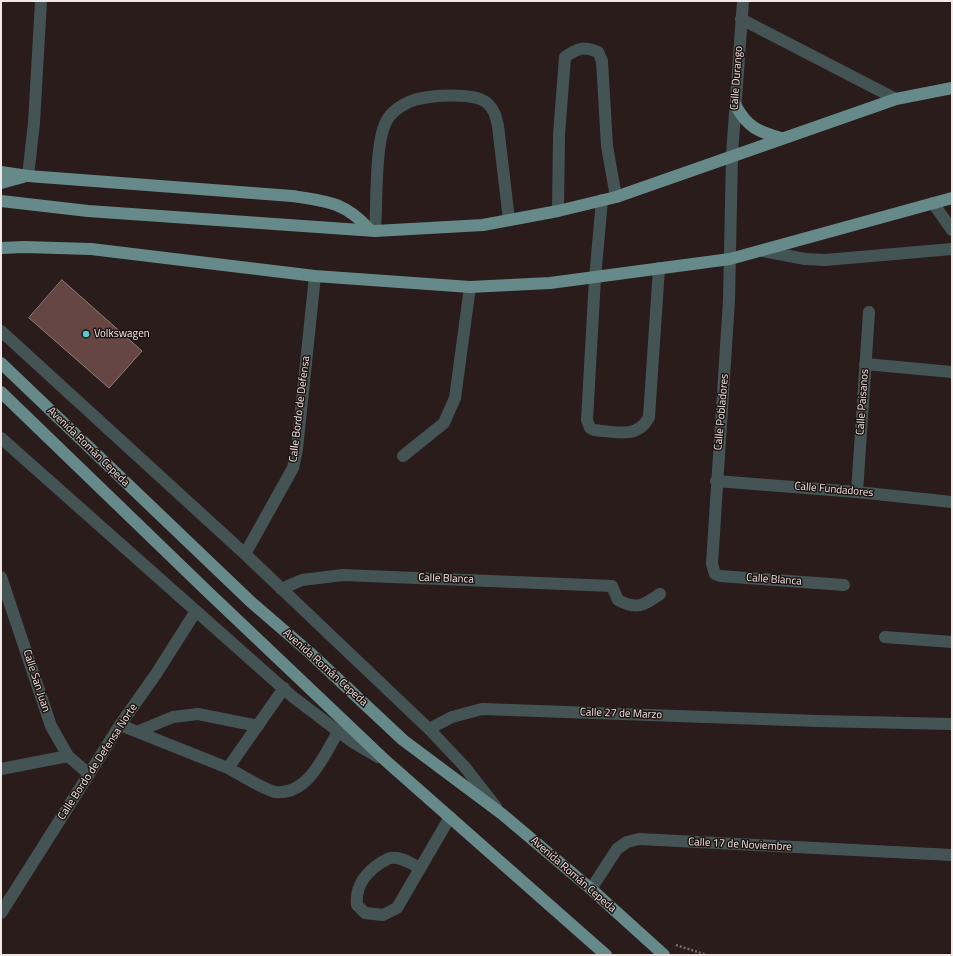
<!DOCTYPE html>
<html>
<head>
<meta charset="utf-8">
<style>
	body { margin:0 }
	#map { position:relative; width:953px; height:956px; overflow:hidden; background:#291c1b; font-family:"Titillium Web",sans-serif }
	canvas { display:block }
	.frame { position:absolute; inset:0; border:2px solid #f0e7e6; pointer-events:none }
</style>
</head>
<body>
<div id="map">
<canvas width="953" height="956"></canvas>
<div class="frame"></div>
</div>
<script>
const context = document.querySelector('canvas').getContext('2d');
context.lineJoin = 'round';
function paint(path, color) { context.fillStyle = color; context.fill(path, 'evenodd'); }
function strokePath(path, color, width, dash) { context.strokeStyle = color; context.lineWidth = width; context.lineCap = dash ? 'butt' : 'round'; context.setLineDash(dash || []); context.stroke(path); }
function label(font, color, halo, rows, align = 'center') {
  context.font = font + ' "Titillium Web",sans-serif'; context.lineWidth = 3; context.setLineDash([]); context.textBaseline = 'middle'; context.strokeStyle = halo; context.fillStyle = color; for (const [text, x, y, turn = 0] of rows) {
    context.save(); context.translate(x, y); context.rotate((+turn || 0) * Math.PI / 180); context.textAlign = isNaN(turn) ? turn : align; if (halo) context.strokeText(text, 0, 0); context.fillText(text, 0, 0); context.restore();
  }
}
const building = new Path2D(`
	M62 280 142 351 109 388 29 318Z`);
paint(building, '#664643');
strokePath(building, '#907f7d', 1);
strokePath(new Path2D(`
	M676 945 707 955`), '#786d6c', 2.5, [2, 2]);
strokePath(new Path2D(`
	M743 1 732 155 729 300 712 564 715 574 720 576 844 585
	M741 19 896 99
	M28 176 34 123 41 1
	M602 200 595 278 587 420 590 428 594 430C616 432 638 439 649 417L659 268
	M933 203 952 230
	M558 211 559 135 565 57C578 48 583 46 598 52L602 61 607 146 616 197
	M375 231C377 204 375 147 385 124 389 114 398 107 409 102 424 95 476 91 488 104 495 110 496 118 498 126L509 220
	M763 251 805 259 825 260 952 249
	M1 331 245 554 429 729 464 766 496 807
	M865 364 952 372
	M1 438 293 697 351 741 378 757
	M403 456 444 423 455 398 470 287
	M716 481 857 492 952 502
	M857 492 869 312
	M245 554 293 468 297 449 315 276
	M1 577 51 726 68 756 89 774
	M281 589 302 580 343 575 612 586 618 600C637 610 643 606 660 594
	M885 637 952 642
	M284 688 228 768C239 774 265 790 275 792 308 796 324 755 338 732
	M120 725 228 768
	M429 729 452 717 482 709 818 721 952 724
	M139 731 173 717 198 714 258 726
	M1 769 68 756
	M420 868C412 864 400 856 391 858 388 858 385 861 382 862 366 872 355 886 357 905L365 913 383 915 397 908 450 817
	M591 889 617 849 627 842 639 839 952 855
	M1 913 120 725 156 674 196 611`), '#445454', 12);
strokePath(new Path2D(`
	M736 106C747 127 759 132 781 138
	M1 172 28 176 292 196C327 201 345 202 370 230
	M1 183 23 177
	M1 201 88 211 375 231 483 225 558 211 616 197 896 99 952 88
	M1 248 24 247 91 249 315 276 470 287 550 283 730 259 952 198
	M1 363 251 602 309 652 403 740 502 814 591 889 664 955
	M1 392 208 592 386 761 606 955`), '#668989', 12);
for (const [x, y, r, color] of [
	[86,334,4,"#52cdce"]
]) { const dot = new Path2D(); dot.arc(x, y, r, 0, 2 * Math.PI); context.fillStyle = color; context.fill(dot); strokePath(dot, '#1f1312', 1.5); }
label('11px', '#f0e7e6', '#1f1312', [
	["Calle Durango",737,78,-86],
	["Calle Paisanos",863,402,-86],
	["Calle Bordo de Defensa",300,409,-83],
	["Calle Pobladores",722,412,-85],
	["Avenida Román Cepeda",88,447,44],
	["Calle Fundadores",834,490,5],
	["Calle Blanca",446,579,2],
	["Calle Blanca",774,580,4],
	["Avenida Román Cepeda",325,668,42],
	["Calle San Juan",36,681,72],
	["Calle 27 de Marzo",621,714,2],
	["Calle Bordo de Defensa Norte",98,762,-57],
	["Calle 17 de Noviembre",740,845,3],
	["Avenida Román Cepeda",573,875,41]
]);
label('11px', '#f0e7e6', '#1f1312', [
	["Volkswagen",94,334]
], 'left');
</script>
</body>
</html>
